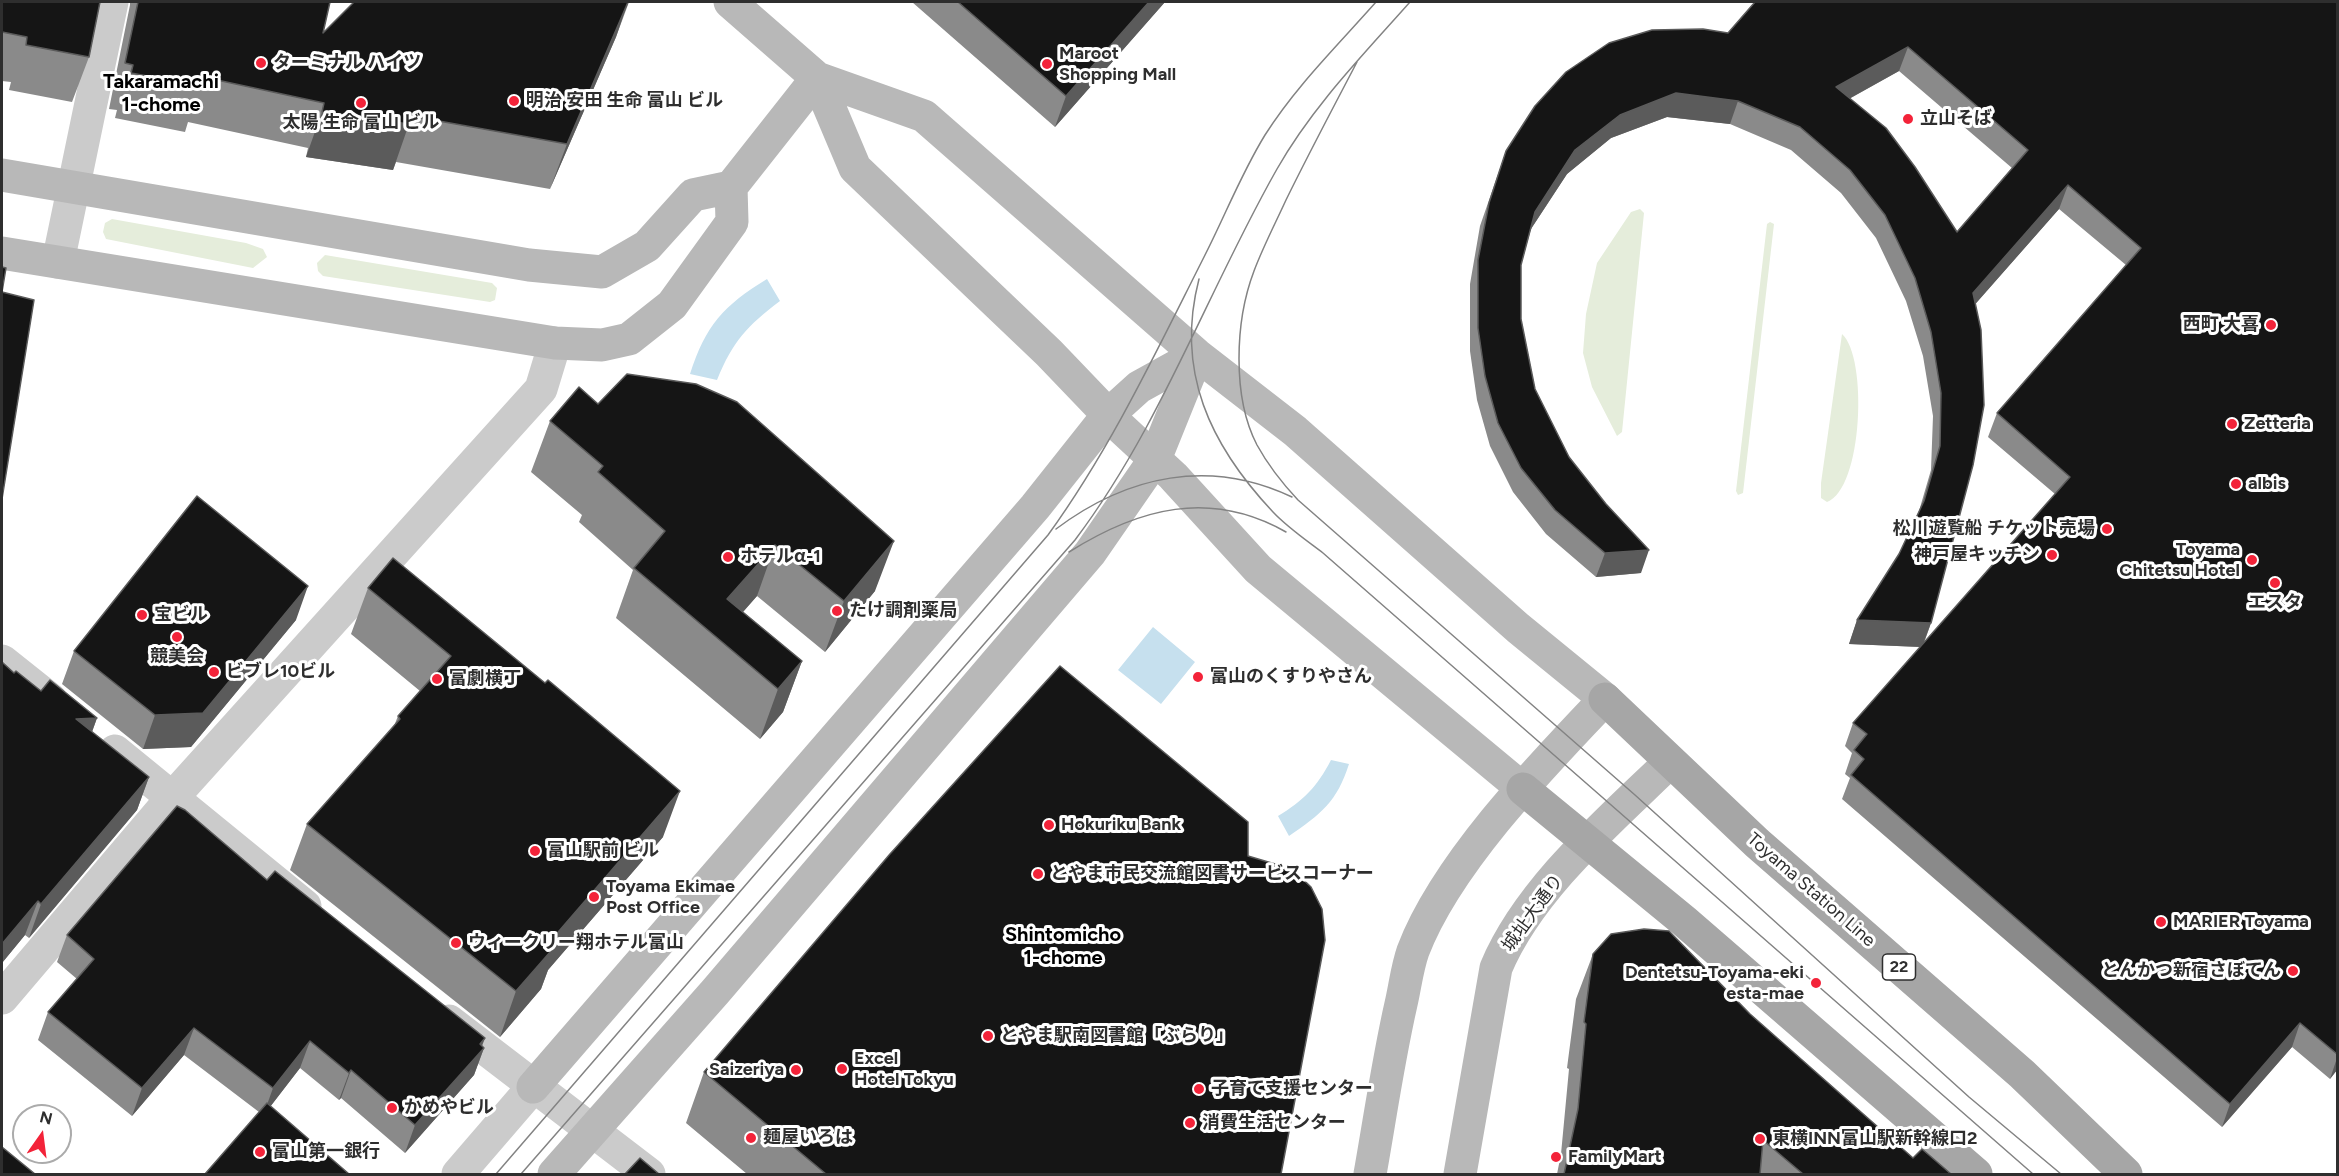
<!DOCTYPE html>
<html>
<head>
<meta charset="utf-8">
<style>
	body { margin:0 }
	#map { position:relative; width:2339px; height:1176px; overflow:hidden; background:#fff; font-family:Figtree,sans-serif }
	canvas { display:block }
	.frame { position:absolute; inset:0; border:3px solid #2e2e2e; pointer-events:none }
	.north { position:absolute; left:12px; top:1104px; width:60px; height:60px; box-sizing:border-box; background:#fff; border:2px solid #ababab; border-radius:50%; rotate:14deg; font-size:16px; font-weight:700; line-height:24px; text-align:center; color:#2e2e2e }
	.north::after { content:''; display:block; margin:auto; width:21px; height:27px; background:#f32339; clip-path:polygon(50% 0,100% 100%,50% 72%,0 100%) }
</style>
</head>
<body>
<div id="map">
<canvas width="2339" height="1176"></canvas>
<div class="frame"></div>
<div class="north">N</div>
</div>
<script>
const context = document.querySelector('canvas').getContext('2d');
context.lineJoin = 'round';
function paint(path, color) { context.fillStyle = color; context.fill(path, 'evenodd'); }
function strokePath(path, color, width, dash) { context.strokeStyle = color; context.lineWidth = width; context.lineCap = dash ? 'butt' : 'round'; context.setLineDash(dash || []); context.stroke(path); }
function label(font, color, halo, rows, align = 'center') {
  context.font = font + ' Figtree,"Noto Sans JP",sans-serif'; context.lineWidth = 6; context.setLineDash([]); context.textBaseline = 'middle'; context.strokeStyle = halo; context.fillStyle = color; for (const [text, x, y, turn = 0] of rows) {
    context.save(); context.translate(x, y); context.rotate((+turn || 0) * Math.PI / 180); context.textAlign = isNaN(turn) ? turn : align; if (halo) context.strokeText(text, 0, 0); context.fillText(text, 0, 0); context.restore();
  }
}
paint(new Path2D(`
	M1640 209 1644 213 1622 432 1617 436 1592 387 1583 353 1586 314 1597 263 1631 212Z
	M112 219 246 243 263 249 267 257 253 268 106 239 103 232 105 223Z
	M1770 222 1774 224 1743 493 1738 495 1736 491 1767 224Z
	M325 255 492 283 497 288 495 300 490 302 323 276 318 271 317 263Z
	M1842 334C1868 357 1863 489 1827 502L1821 498V483Z`), '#e5eddb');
paint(new Path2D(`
	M767 279 780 301C747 326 733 341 717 380L690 374C706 325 723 306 767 279Z
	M1153 627 1195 662 1161 704 1118 670Z
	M1331 760 1349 764C1337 802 1321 814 1289 836L1278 816C1303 801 1317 787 1331 760Z`), '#c6e0ee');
strokePath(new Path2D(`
	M58 262 112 2
	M2 661 51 700
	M115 751 305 906
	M2 998 173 797 541 389 555 343
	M449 1021 649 1174
	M458 1174 533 1087`), '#cbcbcb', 33);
strokePath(new Path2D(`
	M730 2 817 78 924 116 1197 355 1295 431 1518 628 1605 699C1541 766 1446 864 1413 951 1407 968 1405 987 1401 1004 1388 1061 1380 1118 1370 1174
	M817 78 855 168 1049 353 1118 425 1173 476 1258 569 1523 789
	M2 175 529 265 602 272 647 246 693 195 731 187
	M2 253 555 343 602 345 629 339 672 305 732 222 731 187 817 78
	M533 1087 1035 507 1108 415 1139 387 1197 355
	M554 1174 715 992 1090 553 1155 459 1197 355
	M1460 1174 1496 968C1529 889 1609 821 1670 762`), '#b8b8b8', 33);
strokePath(new Path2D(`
	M1605 699 1757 843 2022 1074 2126 1174
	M1523 789 1684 921 1976 1174`), '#a6a6a6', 33);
strokePath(new Path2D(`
	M1357 62C1333 108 1309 153 1286 200 1275 224 1263 247 1254 271 1235 321 1232 397 1257 445 1268 465 1282 483 1298 500L1635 795 1969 1097 2061 1174
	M1199 279C1175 371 1210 445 1273 512 1287 527 1306 540 1323 553L2033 1174
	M1056 529C1128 475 1210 458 1292 497
	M1069 552C1139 508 1210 489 1286 532
	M496 1174 1048 535C1111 448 1156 352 1204 257 1225 216 1241 174 1265 135 1296 86 1338 45 1376 2
	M521 1174 1075 540C1161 426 1207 292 1277 169 1312 107 1363 55 1410 2`), '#838383', 1.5);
paint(new Path2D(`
	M2 2 89 57 72 102 9 90 11 82 2 81Z
	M130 2H330L323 33 354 2H629L616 37 550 189 396 162 393 170 306 157 308 148 188 122 185 132 115 118 117 110 109 109 130 5Z
	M912 2H1165L1055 127Z
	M2337 2V1070L2330 1079 2292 1047 2222 1127 1842 799 1850 778 1845 774 1852 753 1845 746 1853 723 1920 647 1849 644 1857 620 1899 554 1919 511 1931 470 1933 416 1923 356 1906 301 1876 238 1841 193 1791 150 1730 124 1667 117 1611 138 1567 174 1531 229 1521 265V319L1535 389 1569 457 1641 573 1596 577 1546 534 1513 492 1490 446 1477 400 1470 351V284L1480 226 1506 151 1728 33ZM1899 71 2012 168 1957 232 1849 99ZM2059 209 2126 265 1997 413 1988 437 2055 494 1924 643 1931 623 1975 304Z
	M598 404 875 591 825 652 757 596 743 612 802 661 783 712 760 739 616 618 633 570 579 522 582 515 531 472 550 421Z
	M393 558 663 837 548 970 541 989 500 1037 290 870 307 824 394 726 398 716 420 691 351 634 368 588Z
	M296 620 191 747 143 749 62 684 74 651Z
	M2 662 14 673 41 691 97 718 92 732 149 777 137 810 29 938 25 935 2 963Z
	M1248 856 1281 1174H747L686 1123 704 1072Z
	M267 880 484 1048 474 1075 405 1153 341 1098 339 1100 300 1068 270 1107 259 1112 184 1055 132 1116 38 1040 48 1012 77 979 57 962 67 935Z
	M1593 954 1750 1014 1913 1158 1951 1174H1557L1561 1154 1569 1069 1567 1068 1576 999Z`), '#8a8a8a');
paint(new Path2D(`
	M628 2 616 37 550 189 567 144Z
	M1149 2H1165L1055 127 1066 96Z
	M1908 47 1899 71 1827 111 1836 87Z
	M1676 93 1738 101 1730 124 1667 117 1611 138 1567 174 1527 235 1535 212 1575 150 1620 115Z
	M322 112 409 124 393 170 306 157Z
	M2068 185 2059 209 1964 317 1973 293Z
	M894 541 875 591 825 652 844 601Z
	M775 545 757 596 719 639 727 599Z
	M1649 550 1641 573 1596 577 1605 553Z
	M308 586 296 620 191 747 143 749 155 715Z
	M1857 620 1931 623 1922 647 1849 644Z
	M802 661 783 712 760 739 778 689Z
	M97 718 85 751 76 719Z
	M149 777 137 810 29 938 41 904Z
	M680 791 663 837 548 970 541 989 500 1037 516 991 553 938Z
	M38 901 25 935 2 963V944Z
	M2300 1023 2292 1047 2222 1127 2230 1104Z
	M194 1028 184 1055 132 1116 142 1088Z
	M485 1038 479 1054 484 1048 474 1075 405 1153 415 1125Z
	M310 1041 300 1068 263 1116 273 1088Z
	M2337 1058V1070L2330 1079Z
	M351 1070 341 1098 339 1100 349 1073Z`), '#5b5b5b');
const building = new Path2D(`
	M2 2H100L89 57 26 45 27 37 2 32Z
	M138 2H330L323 33 354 2H628L567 144 411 116 409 124 322 112 324 103 203 77 201 86 131 73 133 65 125 63Z
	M958 2H1149L1066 96Z
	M1755 2H2337V1054L2300 1023 2230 1104 1851 775 1864 759 1854 750 1867 734 1853 723 2070 477 1997 413 2141 248 2068 185 1973 293 1981 330 1984 405 1973 465 1931 623 1857 620 1899 554 1924 501 1940 446 1941 393 1931 332 1915 278 1885 215 1850 170 1800 127 1738 101 1676 93 1620 115 1575 150 1535 212 1521 265V319L1535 389 1569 457 1606 504 1649 550 1605 553 1555 510 1521 468 1498 423 1485 376 1478 328V260L1489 203 1506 151 1535 106 1566 72 1609 43 1652 30 1703 29 1728 33ZM1908 47 2028 150 1957 232 1915 167 1886 128 1836 87Z
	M2 267 6 268 2 292 34 300 2 499Z
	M627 374 696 384 737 402 894 541 844 601 775 545 727 599 802 661 778 689 634 568 665 531 598 472 603 466 550 421 579 387 598 404Z
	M197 496 308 586 203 713 155 715 74 651Z
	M393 558 545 683 548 680 680 791 553 938 558 943 516 991 307 824 400 719 398 716 451 656 368 588Z
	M2 662 14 673 16 671 41 691 50 680 97 718 76 719 149 777 41 904 38 901 2 944Z
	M1060 666 1248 822V856L1292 869 1311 887 1322 909 1325 940 1281 1174H826L704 1072 890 854Z
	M177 806 185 810 267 880 275 871 485 1038 480 1044 484 1048 415 1125 351 1070 349 1073 310 1041 273 1088 194 1028 142 1088 48 1012 94 959 67 935Z
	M1644 929 1669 931 1750 1014 1913 1158 1922 1149 1951 1174H1803L1763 1140 1760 1174H1564L1578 1109 1586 1024 1584 1022 1593 954 1611 934Z
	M267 1103 349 1174H205Z
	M2 1147 35 1174H2Z
	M640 1158 659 1174H625Z`);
paint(building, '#151515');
strokePath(building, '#5b5b5b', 1.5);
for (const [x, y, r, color] of [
	[261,63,6,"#f32339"],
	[1047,64,6,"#f32339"],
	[514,101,6,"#f32339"],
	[361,103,6,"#f32339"],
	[1908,119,6,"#f32339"],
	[2271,325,6,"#f32339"],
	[2232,424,6,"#f32339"],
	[2236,484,6,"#f32339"],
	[2107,529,6,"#f32339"],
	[2052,555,6,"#f32339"],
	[728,557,6,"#f32339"],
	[2252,560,6,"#f32339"],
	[2275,583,6,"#f32339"],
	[837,611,6,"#f32339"],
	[142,615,6,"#f32339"],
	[177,637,6,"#f32339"],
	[214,672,6,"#f32339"],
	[1198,677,6,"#f32339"],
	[437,679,6,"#f32339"],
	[1049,825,6,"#f32339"],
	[535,851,6,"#f32339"],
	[1038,874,6,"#f32339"],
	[594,897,6,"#f32339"],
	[2161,922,6,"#f32339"],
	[456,943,6,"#f32339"],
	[2293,971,6,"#f32339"],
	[1816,983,6,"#f32339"],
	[988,1036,6,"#f32339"],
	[842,1069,6,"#f32339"],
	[796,1070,6,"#f32339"],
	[1199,1089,6,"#f32339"],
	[392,1108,6,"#f32339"],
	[1190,1123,6,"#f32339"],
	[751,1138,6,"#f32339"],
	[1760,1139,6,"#f32339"],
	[260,1152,6,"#f32339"],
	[1556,1157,6,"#f32339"]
]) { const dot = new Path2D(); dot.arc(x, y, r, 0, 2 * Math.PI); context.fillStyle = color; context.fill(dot); strokePath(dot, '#fff', 2); }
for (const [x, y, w] of [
	[1899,967,33]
]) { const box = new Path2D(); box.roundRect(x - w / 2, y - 13, w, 26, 4.5); context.fillStyle = '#fff'; context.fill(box); strokePath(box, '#2e2e2e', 1.5); }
label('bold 16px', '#2e2e2e', null, [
	["22",1899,967]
]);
label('bold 18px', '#2e2e2e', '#fff', [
	["Maroot",1059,54],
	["Shopping Mall",1059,75],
	["ターミナル ハイツ",273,63],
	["明治 安田 生命 富山 ビル",526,101],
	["立山そば",1920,119],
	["太陽 生命 富山 ビル",361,123,"center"],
	["西町 大喜",2259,325,"right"],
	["Zetteria",2244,424],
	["albis",2248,484],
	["松川遊覧船 チケット売場",2095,529,"right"],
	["Toyama",2240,550,"right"],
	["Chitetsu Hotel",2240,571,"right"],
	["神戸屋キッチン",2040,555,"right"],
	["ホテルα-1",740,557],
	["エスタ",2275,603,"center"],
	["たけ調剤薬局",849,611],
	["宝ビル",154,615],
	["競美会",177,657,"center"],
	["ビブレ10ビル",226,672],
	["富山のくすりやさん",1210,677],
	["富劇横丁",449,679],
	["Hokuriku Bank",1061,825],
	["富山駅前 ビル",547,851],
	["とやま市民交流館図書サービスコーナー",1050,874],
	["Toyama Ekimae",606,887],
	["Post Office",606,908],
	["MARIER Toyama",2173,922],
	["ウィークリー翔ホテル富山",468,943],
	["とんかつ新宿さぼてん",2281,971,"right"],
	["Dentetsu-Toyama-eki",1804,973,"right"],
	["esta-mae",1804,994,"right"],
	["とやま駅南図書館「ぶらり」",1000,1036],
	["Excel",854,1059],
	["Hotel Tokyu",854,1080],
	["Saizeriya",784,1070,"right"],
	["子育て支援センター",1211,1089],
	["かめやビル",404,1108],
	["消費生活センター",1202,1123],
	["麺屋いろは",763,1138],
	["東横INN富山駅新幹線口2",1772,1139],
	["富山第一銀行",272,1152],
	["FamilyMart",1568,1157]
], 'left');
label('18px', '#2e2e2e', '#fff', [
	["Toyama Station Line",1811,890,41],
	["城址大通り",1533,913,-54]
]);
label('bold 20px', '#000', '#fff', [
	["Takaramachi",161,82],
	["1-chome",161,105],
	["Shintomicho",1063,935],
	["1-chome",1063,958]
]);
</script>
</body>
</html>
